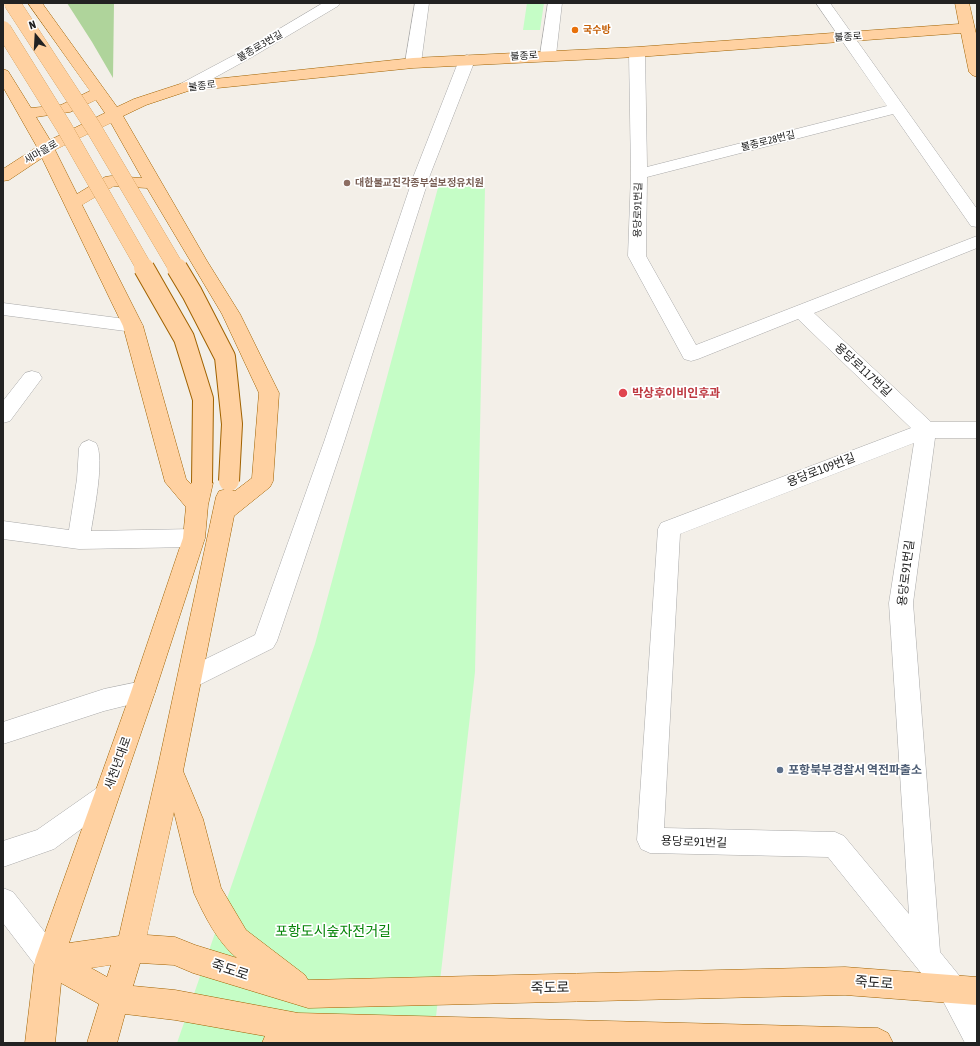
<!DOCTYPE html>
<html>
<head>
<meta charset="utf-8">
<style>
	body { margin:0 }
	#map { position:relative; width:980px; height:1046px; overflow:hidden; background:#f3efe8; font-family:"Asap Condensed",sans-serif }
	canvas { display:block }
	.frame { position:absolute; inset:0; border:4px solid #222; pointer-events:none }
	.north { position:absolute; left:16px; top:16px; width:40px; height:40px; -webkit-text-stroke:3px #fff; paint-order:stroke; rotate:342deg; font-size:11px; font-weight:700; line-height:16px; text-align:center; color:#222 }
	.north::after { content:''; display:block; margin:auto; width:14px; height:18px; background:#222; clip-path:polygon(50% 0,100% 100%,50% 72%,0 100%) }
</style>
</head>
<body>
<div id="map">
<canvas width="980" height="1046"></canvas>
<div class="frame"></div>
<div class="north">N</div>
</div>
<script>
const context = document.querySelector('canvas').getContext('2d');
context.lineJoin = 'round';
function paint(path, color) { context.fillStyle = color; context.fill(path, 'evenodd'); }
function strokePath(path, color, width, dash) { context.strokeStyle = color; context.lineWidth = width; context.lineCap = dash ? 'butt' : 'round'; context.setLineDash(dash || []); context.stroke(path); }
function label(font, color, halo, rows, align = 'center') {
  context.font = font + ' "Asap Condensed","Noto Sans KR",sans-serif'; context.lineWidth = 3.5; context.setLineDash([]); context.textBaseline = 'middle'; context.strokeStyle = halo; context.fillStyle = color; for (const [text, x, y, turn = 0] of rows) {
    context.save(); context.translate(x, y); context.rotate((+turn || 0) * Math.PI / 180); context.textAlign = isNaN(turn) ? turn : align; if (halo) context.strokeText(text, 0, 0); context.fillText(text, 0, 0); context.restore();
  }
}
paint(new Path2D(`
	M67 3H114L113 78 92 42Z`), '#afd49b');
paint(new Path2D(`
	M527 3H544L540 30H523Z
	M439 184 485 188 475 672 433 1043H177L315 644Z`), '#c5fdc6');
const minor = new Path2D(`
	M323 3H340L338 6 252 57 192 90H180L178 87 180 84 242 51Z
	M415 3H429L421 63 418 66H408L405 63Z
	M548 3H562L556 55 553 58H543L540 55Z
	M816 3H830L977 209V227L971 226 893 114 647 177 646 256 696 345 977 236V248L814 313 931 422H977V438H935L913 603 940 952 962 979 977 1006V1043H965L942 999 828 857 650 853 641 849 637 840 658 529 661 523 911 428 798 319 698 359 691 361 684 359 628 256 631 174 629 52 632 49H642L645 52 647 167 887 106ZM914 443 889 603 909 914 844 836 835 832 664 828 680 534Z
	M467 55 472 57 475 60 430 175 344 442 277 641 273 648 199 685 190 688 181 685 178 678 181 671 255 635 324 442 414 175 459 60 462 57Z
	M3 303 133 320 140 321 143 326 140 331 133 332 3 315Z
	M32 371 39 373 42 378 10 421 3 423V401L25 373Z
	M89 440 96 443C105 458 94 511 91 531L194 529 202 532 205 538 202 544 194 547 79 549 3 539V521L69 530 77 479 79 448 82 443Z
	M143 681 152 685 155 692 152 699 104 711 3 744V722L104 689Z
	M106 784 115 788 119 796 115 804 54 849 3 867V841L37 830 97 788Z
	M3 888 13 892 59 950 63 960 59 970 49 974 39 970 3 923Z`);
const major = new Path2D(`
	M28 3H42L117 107 134 99 186 82 413 58 637 47 959 24 955 3H969L977 38V77L972 75 969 72 961 33 637 57 413 68 188 91 146 105 123 116 207 261 240 314 279 393 273 481 270 487 234 516 183 771 203 819 221 888 246 930 305 975 308 980 845 967 977 977V1005L845 995 308 1008 193 973 174 965 140 963 133 986 175 990 298 1013 878 1028 888 1033 893 1043H262L265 1036 175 1020 125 1014 117 1043H87L99 1004 61 983 55 1043H25L35 960 131 692 183 538 186 507 165 482 123 326 42 158 9 180 3 181V169L37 147 3 87V69L8 71 31 108 61 105 90 91ZM96 100 105 113 50 140 36 117 70 112ZM111 123 142 178 111 176 105 177 77 194 55 150ZM114 186 147 188 222 314 259 393 252 478 235 491 227 489 219 491 216 497 157 771 119 936 69 943 155 692 205 538 208 505 213 483 210 477 202 475 194 477 191 484 186 479 143 326 82 205ZM174 812 194 893C204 915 218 943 237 958L195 945 175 937 147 935ZM111 965 107 977 91 968Z`);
strokePath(minor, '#a9a9a9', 1);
strokePath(major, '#a06200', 1);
paint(minor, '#fff');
paint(major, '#ffd1a1');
const majorBridgeFar1 = new Path2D(`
	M12 3 93 127 177 269
	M3 29 64 127 145 269`);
const majorBridge = new Path2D(`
	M144 268 184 338 203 399 202 483
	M177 268 192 293 225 357 232 424 229 481`);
strokePath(majorBridgeFar1, '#a06200', 16, []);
strokePath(majorBridge, '#a06200', 22, []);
strokePath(majorBridgeFar1, '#ffd1a1', 16);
strokePath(majorBridge, '#ffd1a1', 20);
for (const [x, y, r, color] of [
	[575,30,4,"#e8710a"],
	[347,183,4,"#8d6e63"],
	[623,393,5,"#e0444e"],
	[780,770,4,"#5c6f8a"]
]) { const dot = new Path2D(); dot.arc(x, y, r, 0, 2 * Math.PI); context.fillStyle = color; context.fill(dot); strokePath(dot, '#fff', 1.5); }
label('bold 10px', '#c56008', '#fff', [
	["국수방",583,30]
], 'left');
label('10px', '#222', '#fff', [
	["불종로",848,37,-4],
	["불종로3번길",260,46,-30],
	["불종로",524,56,-4],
	["불종로",202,86,-7],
	["불종로28번길",768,141,-14],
	["새마을로",41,152,-30],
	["용당로91번길",638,210,-89]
]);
label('bold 10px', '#785e54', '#fff', [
	["대한불교진각종부설보정유치원",355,183]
], 'left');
label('12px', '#222', '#fff', [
	["용당로117번길",863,370,43],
	["용당로109번길",821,470,-21],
	["용당로91번길",906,573,-83],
	["새천년대로",118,763,-70],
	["용당로91번길",694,842,2]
]);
label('bold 12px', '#be3a42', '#fff', [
	["박상후이비인후과",632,393]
], 'left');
label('bold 12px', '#4e5e75', '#fff', [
	["포항북부경찰서 역전파출소",788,770]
], 'left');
label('14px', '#068508', '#fff', [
	["포항도시숲자전거길",333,932]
]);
label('14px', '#222', '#fff', [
	["죽도로",230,970,18],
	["죽도로",874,983,4],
	["죽도로",550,988,-1]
]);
</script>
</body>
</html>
